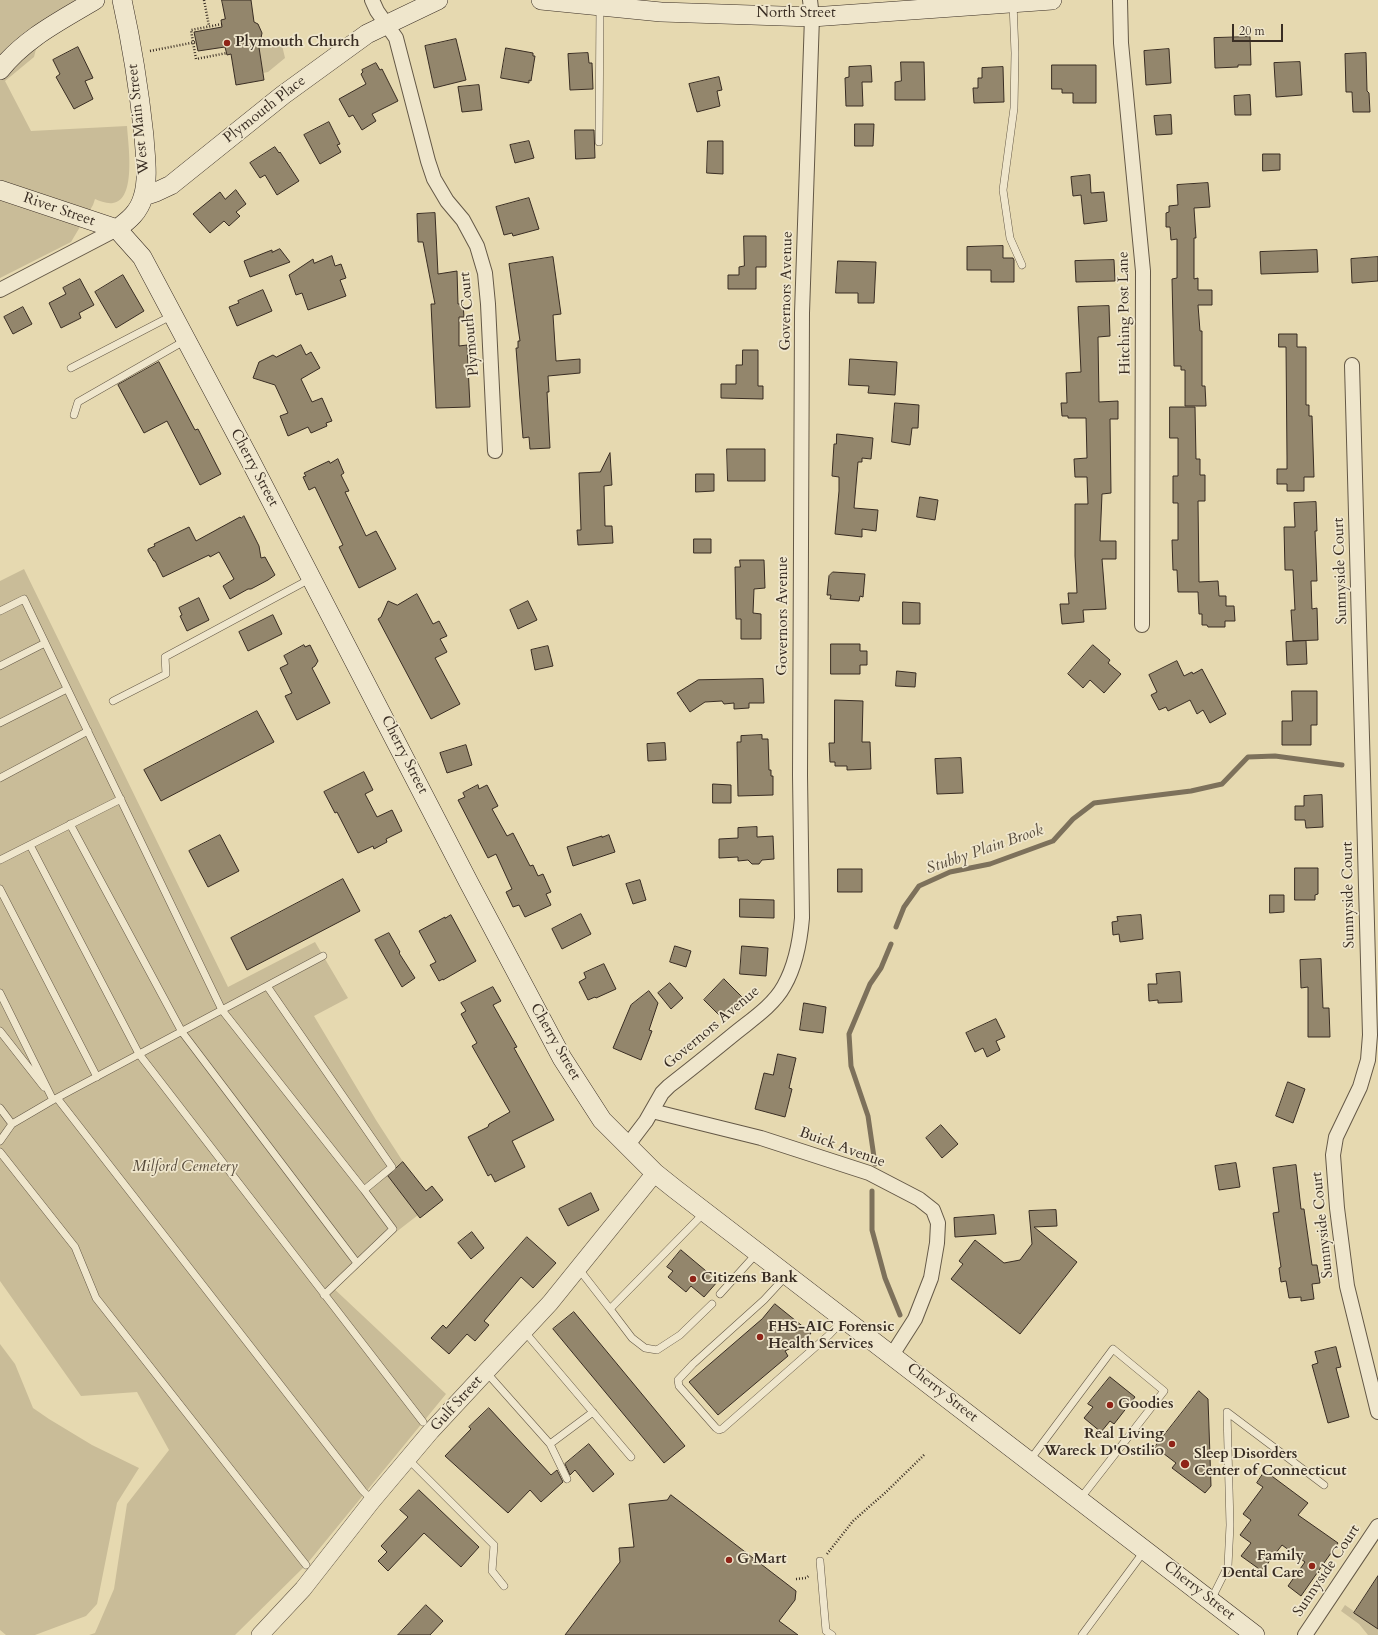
<!DOCTYPE html>
<html>
<head>
<meta charset="utf-8">
<style>
	body { margin:0 }
	#map { position:relative; width:1378px; height:1635px; overflow:hidden; background:#e6d9b0; font-family:Cardo,serif }
	canvas { display:block }
	.scale { position:absolute; left:1232px; top:24px; width:51px; height:18px; box-sizing:border-box; border:2px solid #392d23; border-top:0; padding-left:5px; font-size:12px; line-height:14px; white-space:nowrap; color:#392d23; -webkit-text-stroke:3px #efe6cc; paint-order:stroke }
</style>
</head>
<body>
<div id="map">
<canvas width="1378" height="1635"></canvas>
<div class="scale">20 m</div>
</div>
<script>
const context = document.querySelector('canvas').getContext('2d');
context.lineJoin = 'round';
function paint(path, color) { context.fillStyle = color; context.fill(path, 'evenodd'); }
function strokePath(path, color, width, dash) { context.strokeStyle = color; context.lineWidth = width; context.lineCap = dash ? 'butt' : 'round'; context.setLineDash(dash || []); context.stroke(path); }
function label(font, color, halo, rows, align = 'center') {
  context.font = font + ' Cardo,serif'; context.lineWidth = 3.5; context.setLineDash([]); context.textBaseline = 'middle'; context.strokeStyle = halo; context.fillStyle = color; for (const [text, x, y, turn = 0] of rows) {
    context.save(); context.translate(x, y); context.rotate((+turn || 0) * Math.PI / 180); context.textAlign = isNaN(turn) ? turn : align; if (halo) context.strokeText(text, 0, 0); context.fillText(text, 0, 0); context.restore();
  }
}
paint(new Path2D(`
	M0 0H77L43 21 34 57 5 81 31 131 127 126C128 143 137 200 113 203 107 204 100 201 95 199L93 205 71 242 0 278Z
	M281 41 285 58 268 72 263 73 258 44Z
	M24 569 228 987 315 942 348 998 314 1016 376 1120 431 1205 329 1284 446 1394 306 1565 235 1635H89L95 1633 114 1589 127 1504 169 1450 137 1392 81 1396 0 1281V581Z
	M0 1344 15 1364 33 1408 49 1419 92 1445 139 1468 117 1503 97 1604 86 1616 35 1635H6L0 1630Z
	M1345 1605 1378 1628V1635H1368L1359 1624 1341 1611Z`), '#c9bc98');
strokePath(new Path2D(`
	M896 927 904 907 919 886 950 872 990 864 1053 841 1073 819 1094 803 1191 791 1222 784 1248 757 1275 756 1342 765
	M875 1164 868 1116 851 1066 849 1034 870 984 881 968 891 944
	M872 1191V1230L885 1278 900 1315`), '#7d715b', 5);
const building = new Path2D(`
	M222 0H251L254 22 258 24 262 33 261 38 258 41 264 80 236 85 231 54 227 55 225 47 198 51 194 32 222 27 221 20 225 19Z
	M1250 37 1251 65H1238V67L1215 68 1214 38Z
	M456 39 466 80 434 88 425 46Z
	M78 47 93 78 85 81 93 99 74 109 56 77 60 74 53 60Z
	M506 48 533 53V56H535L531 81 529 80V83L501 78Z
	M1169 49 1171 83 1146 85 1144 51Z
	M588 53 589 63H592L593 89 570 90 568 54Z
	M1366 53 1367 91 1369 93 1370 112H1353L1352 92H1346L1345 54Z
	M901 62H924L925 100H895V82L901 81Z
	M1300 62 1302 95 1276 97 1274 63Z
	M376 63 380 70 382 69 398 101 372 114 376 121 362 130 353 115 349 117 339 99 366 84 361 74 363 72 362 70Z
	M1052 65H1096V103H1073V93H1062V89H1052Z
	M871 66 872 82H862L863 106H846L845 78 849 77V67Z
	M1003 67 1004 102 974 103 973 88H978V78H982V68Z
	M719 77 722 90 717 91 720 106 697 112 689 84Z
	M479 85 482 110 462 112 458 87Z
	M1250 95 1251 115H1235L1234 96Z
	M1171 115 1172 134 1156 135 1154 116Z
	M329 122 340 144 337 145 341 152 320 164 304 135Z
	M855 124H874L873 146H855Z
	M575 130H594L595 158 576 159Z
	M529 141 534 158 515 163 510 145Z
	M708 141H723V174L707 173Z
	M275 147 279 153 280 152 299 181 277 195 265 175 260 178 250 163Z
	M1263 154H1280V170L1263 171Z
	M1090 175 1091 193 1104 192 1107 221 1084 224 1081 195 1073 196 1071 177Z
	M1208 183 1210 207 1194 208 1196 238H1194V279L1198 278V290H1212V305H1198L1200 331H1202V386H1205L1206 406H1185V370H1181V366H1174L1172 279 1177 278V239L1171 240 1170 227H1166V213L1169 212V206L1178 205 1177 185Z
	M236 190 246 204 236 212 240 216 229 226 224 221 210 233 193 214 220 192 225 199Z
	M529 198 539 229 513 236 512 233 504 235 496 207Z
	M435 213 438 274 457 271 458 304H463L464 317H459V346L467 345 470 407 436 408 431 304H435L423 242H418L417 214Z
	M744 236H766V267H756V289H728V275H739V267L744 266Z
	M1003 246V258H1013L1014 260V282H991V270H967V247Z
	M280 249 290 262 250 277 244 261 272 250V252Z
	M1317 250 1318 272 1261 274 1260 252Z
	M332 256 335 266 341 264 346 278 340 280 346 296 308 310 302 293 296 295 289 275 313 259 314 263Z
	M553 257 561 314 553 315 556 361 580 359V373L548 376 549 392H547L550 448 530 449 529 437 523 438 516 348H518V341H520L509 264Z
	M1378 257V281L1352 283 1351 259Z
	M1114 260 1115 281 1076 282 1075 261Z
	M838 261 876 262 874 303H858V293H836Z
	M123 275 144 311 116 328 95 292Z
	M80 279 94 305 79 313 81 318 61 328 49 303 66 294 63 288Z
	M263 290 272 311 237 326 229 307 239 303 238 301Z
	M1109 306 1110 336 1098 337 1099 402 1118 401V419H1110L1111 493 1102 494 1100 541H1116V559H1102L1106 609 1083 610 1084 622 1062 624 1060 604H1069L1068 593H1077L1075 556V504H1088L1087 477H1075L1074 459 1087 458 1086 418H1068V416H1062L1061 403H1067L1066 373 1081 372 1078 307Z
	M23 307 32 324 13 334 4 317Z
	M1279 334H1297V347H1306V405H1309V416H1312L1314 477H1304V491H1287V484H1277V469H1287V458L1286 347H1279Z
	M301 345 306 355 311 352 320 368 301 379 312 402 322 398 332 421 326 423 327 426 311 433 308 427 288 436 280 416 288 413 275 385 253 378 259 362 273 355 276 357Z
	M743 350H758V386H763V399L721 398V384H736V365H742Z
	M850 359 897 362 895 395 868 393 869 386 849 385Z
	M159 362 195 430 198 429 221 474 200 485 167 421 144 433 118 385Z
	M895 403 919 405 918 428H912L910 445 892 442Z
	M1170 407H1195L1196 459H1200V475H1205V501H1198L1199 582 1218 581 1219 596H1226V606H1234L1235 621H1225V627H1208L1207 625H1202V614H1199L1198 592H1178L1177 570H1173L1172 540H1178V503H1173V476H1178V438H1170Z
	M837 434 873 438 871 459 862 458V462H858L854 508 878 510 876 531 862 529V537L835 534 839 491V477L832 476 834 444H836Z
	M727 449H765V481H728Z
	M610 453 612 485 604 486 605 526H612L613 543 578 545 577 530H581L579 473 600 472Z
	M338 459 344 473 341 475 349 491 345 492 366 536 376 531 396 569 359 588 339 547 343 545 315 487 309 490 303 477 306 476 304 473 329 461 330 463Z
	M696 474H714V491L696 492Z
	M920 497 938 500 935 520 917 517Z
	M1316 502 1317 531H1315L1317 581H1311L1312 609 1317 608 1318 640 1293 641 1291 610H1295L1293 570H1285L1284 527H1295L1294 503Z
	M244 516 259 546 261 558 265 557 275 575 268 580 251 589H248L230 599 223 586 234 579 219 552 210 557 209 555 163 577 155 561H154L148 551V549L155 546 154 544 189 527 196 541 240 517 241 518Z
	M694 539H711V553H694Z
	M740 560H764L765 588 754 589 753 613 761 614V639H741V619H736L735 567H740Z
	M833 572 865 574 863 597 860 596 859 601 830 599 831 595H827L829 576Z
	M417 594 433 624 439 621 447 636 440 639 447 652 435 658 460 704 431 719 378 619 381 617 388 601 397 605Z
	M199 598 209 620 187 631 180 616 182 615 179 608Z
	M528 601 537 620 518 629 510 610Z
	M903 602 920 603V624H903Z
	M273 615 282 634 248 651 239 632Z
	M1306 641 1307 664 1287 665 1286 642Z
	M831 644H860V651H867V665H860V674H831Z
	M304 645 305 647 310 645 318 661 315 666 312 668 330 703 297 720 285 696 292 693 280 668 288 664 284 656Z
	M1093 645 1110 660 1108 663 1121 674 1104 693 1090 680 1083 688 1068 674Z
	M548 646 553 666 535 670 531 650Z
	M1177 661 1184 676 1192 672 1193 674 1202 669 1226 714 1210 723 1203 710 1197 714 1190 700 1168 711 1166 707 1159 710 1151 695 1157 692 1149 675Z
	M897 671 916 673 915 687 896 686Z
	M763 679 764 703H749V708L734 709V703L724 704 722 701 705 702 690 712 677 693 698 680Z
	M1292 691H1317V725H1311V745H1282V721H1292Z
	M835 700 863 701 862 742H870L871 769 847 770V766H835V762H830L829 743H834Z
	M257 711 274 742 161 801 144 770Z
	M762 735V739H768L769 770H771V776H773V795L738 796 737 742H741V736Z
	M665 743 666 760 648 761 647 744Z
	M466 745 472 765 447 773 440 753Z
	M961 758 963 793 937 794 935 759Z
	M364 772 373 790 365 794 377 817 392 810 402 831 386 839 387 842 374 849 373 846 358 853 337 812 335 813 324 792Z
	M713 784 731 785V803H713Z
	M478 785 479 789 487 785 498 806 492 809 507 836 513 833 530 866 533 865 538 876 543 874 551 892 546 894 551 905 525 917 519 905 513 907 506 892 512 889 496 854 488 858 458 800 465 797 463 793Z
	M1322 795 1323 827 1306 828 1305 820H1295V806H1304V796Z
	M757 827V837L773 836 774 859 762 860 759 864H752L748 860 738 861V857L719 858V839L738 838V828Z
	M220 835 239 871 208 887 189 851Z
	M609 835 615 852 573 866 567 847 602 836V837Z
	M1295 868H1318V894L1315 895V900H1295Z
	M838 869H862V892H838Z
	M343 879 360 911 247 970 231 938Z
	M640 880 646 900 633 904 626 884Z
	M1270 895H1284V912L1270 913Z
	M740 899 774 900V918L740 917Z
	M581 914 591 934 562 949 552 929Z
	M451 915 476 961 443 980V979L439 981 430 965 436 962 419 931 445 917V918Z
	M1141 915 1143 939 1120 942 1119 934 1113 935 1112 922 1118 921 1117 917Z
	M389 933 400 952 399 953 415 978 402 987 375 940Z
	M675 946 691 951 686 967 670 962Z
	M742 946 768 948 766 976 740 974Z
	M1321 959 1323 1008H1329L1330 1037H1308V987L1301 988 1300 960Z
	M604 964 616 989 596 998 595 997 588 1000 579 982 586 978 584 973Z
	M1180 972 1182 1002 1158 1003V1000L1149 1001 1148 984H1157L1156 974Z
	M724 979 742 997 722 1018 704 1000Z
	M670 983 683 998 671 1009 658 993Z
	M493 987 501 1001 493 1005 517 1047 514 1048 554 1120 512 1141 525 1167 495 1182 491 1174 488 1176 468 1137 488 1127 489 1124 510 1112 472 1046 477 1043 461 1014 466 1011 461 1003Z
	M649 991 658 1003 649 1030 652 1031 641 1060 613 1048 631 1005Z
	M804 1003 826 1007 823 1033 800 1030Z
	M996 1019 1005 1037 996 1041 1000 1050 987 1057 983 1048 975 1052 966 1033Z
	M778 1054 796 1058 789 1088 792 1089 785 1117 755 1109 764 1073 773 1075Z
	M1288 1082 1305 1089 1293 1123 1276 1116Z
	M941 1125 958 1144 942 1158 926 1138Z
	M403 1162 426 1191 432 1186 443 1200 420 1218 388 1176Z
	M1236 1163 1240 1187 1219 1190 1215 1166Z
	M1296 1165 1301 1209H1304L1312 1265H1317L1320 1283 1312 1284 1314 1299 1301 1301V1297L1289 1298 1286 1281 1281 1282 1279 1268 1281 1267 1273 1213 1279 1212 1273 1168Z
	M591 1193 599 1210 568 1226 559 1209Z
	M1056 1210 1057 1226 1034 1227 1077 1262 1020 1334 951 1279 963 1264 959 1261 975 1240 1004 1263 1020 1260 1032 1244 1029 1211Z
	M994 1215 996 1234 955 1237 954 1218Z
	M472 1232 484 1248 471 1259 458 1243Z
	M527 1237 556 1263 533 1288 521 1277 484 1321 489 1325 475 1341 467 1334 449 1354 431 1338 443 1325 446 1328Z
	M681 1250 718 1281 704 1297 691 1286 686 1292 668 1277 673 1271 667 1267Z
	M775 1304 811 1333 805 1341 785 1351 788 1356 718 1415 689 1382 762 1319Z
	M574 1312 685 1446 664 1463 553 1329Z
	M1336 1347 1341 1367 1336 1368 1349 1417 1328 1423 1312 1365 1318 1363 1315 1352Z
	M1110 1377 1135 1397 1114 1424 1110 1421 1101 1432 1084 1418 1093 1407 1088 1404Z
	M1199 1391 1208 1399 1211 1486 1205 1493 1172 1468 1176 1463 1155 1447Z
	M489 1408 551 1475 557 1470 563 1482 541 1502 530 1490 508 1513 445 1456 471 1429 469 1427Z
	M589 1444 614 1474 593 1492 575 1470 570 1475 565 1464Z
	M1265 1471 1308 1503 1298 1515 1338 1543 1301 1596 1288 1586 1305 1562 1282 1545 1262 1571 1241 1556 1251 1543 1240 1535 1251 1520 1243 1514 1263 1487 1257 1483Z
	M419 1490 479 1547 461 1567 424 1533 388 1571 378 1561 387 1552 381 1546 408 1517 400 1510Z
	M671 1495 796 1591 795 1600 779 1621 798 1635H565L620 1562 619 1548 634 1547 629 1504 667 1500Z
	M1378 1576V1629L1354 1613Z
	M426 1605 443 1621 430 1635H398Z`);
paint(building, '#93866c');
strokePath(building, '#392d23', 1);
const service = new Path2D(`
	M1013 3 1015 53 1014 108 1003 190 1010 238 1022 265
	M599 142 600 6
	M71 368 173 315
	M74 415 78 402 186 340
	M0 611 24 599 222 1010 364 1190 393 1229 324 1295
	M0 666 45 643
	M113 701 166 674 165 657 310 579
	M0 723 67 689
	M0 778 88 731
	M70 824 182 1032 357 1263
	M30 845 139 1054 423 1422
	M0 860 121 799
	M0 889 97 1077
	M267 986 392 1167 364 1190
	M0 993 53 1100
	M0 1031 44 1087
	M57 1098 363 1491 372 1500
	M0 1108 12 1124
	M0 1141 12 1124 53 1100 323 956
	M0 1152 75 1247 96 1298 306 1565
	M578 1268 610 1309 705 1212
	M787 1275 764 1300 693 1364 678 1380 679 1386 716 1428 719 1430 722 1429 829 1335 843 1320
	M720 1294 757 1253
	M610 1309 632 1338 645 1348 657 1350 680 1335 712 1304
	M524 1331 631 1457
	M486 1372 550 1444 567 1479
	M550 1444 593 1412
	M408 1459 494 1545 492 1571 504 1586
	M1030 1460 1113 1349 1164 1391 1080 1499
	M820 1561 826 1631 832 1635
	M1211 1600 1228 1566 1230 1525 1227 1412 1324 1485
	M1082 1635 1145 1550`);
const minor = new Path2D(`
	M372 0 377 11 396 38 428 161 434 179 447 201 463 220 477 246 485 273 488 304 495 451
	M1120 0 1121 43 1143 271 1142 625
	M0 290 117 229
	M1352 365 1370 1035 1368 1060 1360 1087 1336 1137 1333 1155 1337 1208 1347 1286 1378 1412
	M652 1111 761 1138 869 1173 919 1199 933 1210 938 1223 937 1243 931 1278 915 1319 892 1355
	M627 1146 646 1121 662 1093 669 1086C691 1069 712 1052 734 1034 751 1020 773 1006 784 986 796 965 800 942 802 918L800 775 802 313 812 17 810 0
	M1305 1635 1378 1526`);
const tertiary = new Path2D(`
	M260 1635 303 1589 372 1501 431 1431 550 1303 655 1173`);
const secondary = new Path2D(`
	M541 0 661 12 812 17 1052 0
	M0 70C25 38 62 20 95 0
	M0 190 117 229 142 257 249 458 469 883 562 1058 602 1120 655 1173 675 1189 1255 1635
	M144 196 156 192 171 185 283 95 367 34 438 0
	M117 229C129 220 139 212 143 197 149 178 145 155 144 136 139 90 132 45 122 0`);
strokePath(service, '#645846', 8);
strokePath(minor, '#645846', 16);
strokePath(tertiary, '#645846', 18);
strokePath(secondary, '#392d23', 20);
strokePath(new Path2D(`
	M204 0 209 26
	M222 24 191 30 196 59 227 53
	M150 51 196 42
	M827 1554 853 1521 886 1492 925 1454
	M796 1579 806 1578 810 1575`), '#392d23', 2.5, [1, 2]);
strokePath(service, '#efe6cc', 7);
strokePath(minor, '#efe6cc', 14);
strokePath(tertiary, '#efe6cc', 17);
strokePath(secondary, '#efe6cc', 19);
for (const [x, y, r, color] of [
	[227,43,4,"#8f2418"],
	[693,1279,4,"#8f2418"],
	[760,1337,4,"#8f2418"],
	[1110,1405,4,"#8f2418"],
	[1172,1444,4,"#8f2418"],
	[1185,1464,5,"#8f2418"],
	[729,1560,4,"#8f2418"],
	[1312,1566,4,"#8f2418"]
]) { const dot = new Path2D(); dot.arc(x, y, r, 0, 2 * Math.PI); context.fillStyle = color; context.fill(dot); strokePath(dot, '#efe6cc', 1.5); }
label('15px', '#392d23', '#efe6cc', [
	["North Street",796,14],
	["Plymouth Place",265,110,-38],
	["West Main Street",139,119,-96],
	["River Street",59,210,19],
	["Governors Avenue",787,291,-89],
	["Hitching Post Lane",1125,313,-91],
	["Plymouth Court",470,324,-95],
	["Cherry Street",254,468,62],
	["Sunnyside Court",1341,571,-92],
	["Governors Avenue",784,616,-90],
	["Cherry Street",404,755,63],
	["Sunnyside Court",1349,895,-91],
	["Governors Avenue",712,1028,-40],
	["Cherry Street",555,1042,60],
	["Buick Avenue",842,1148,20],
	["Sunnyside Court",1323,1225,-96],
	["Cherry Street",942,1393,38],
	["Gulf Street",457,1404,-48],
	["Sunnyside Court",1327,1571,-56],
	["Cherry Street",1199,1591,38]
]);
label('bold 15px', '#392d23', '#efe6cc', [
	["Plymouth Church",235,43],
	["Citizens Bank",701,1279],
	["FHS-AIC Forensic",768,1328],
	["Health Services",768,1345],
	["Goodies",1118,1405],
	["Real Living",1164,1435,"right"],
	["Wareck D'Ostilio",1164,1452,"right"],
	["Sleep Disorders",1194,1455],
	["Center of Connecticut",1194,1472],
	["Family",1304,1557,"right"],
	["Dental Care",1304,1574,"right"],
	["G Mart",737,1560]
], 'left');
label('italic 15px', '#564a3a', '#efe6cc', [
	["Milford Cemetery",185,1168]
]);
label('italic 16px', '#564a3a', '#efe6cc', [
	["Stubby Plain Brook",985,850,-19]
]);
</script>
</body>
</html>
